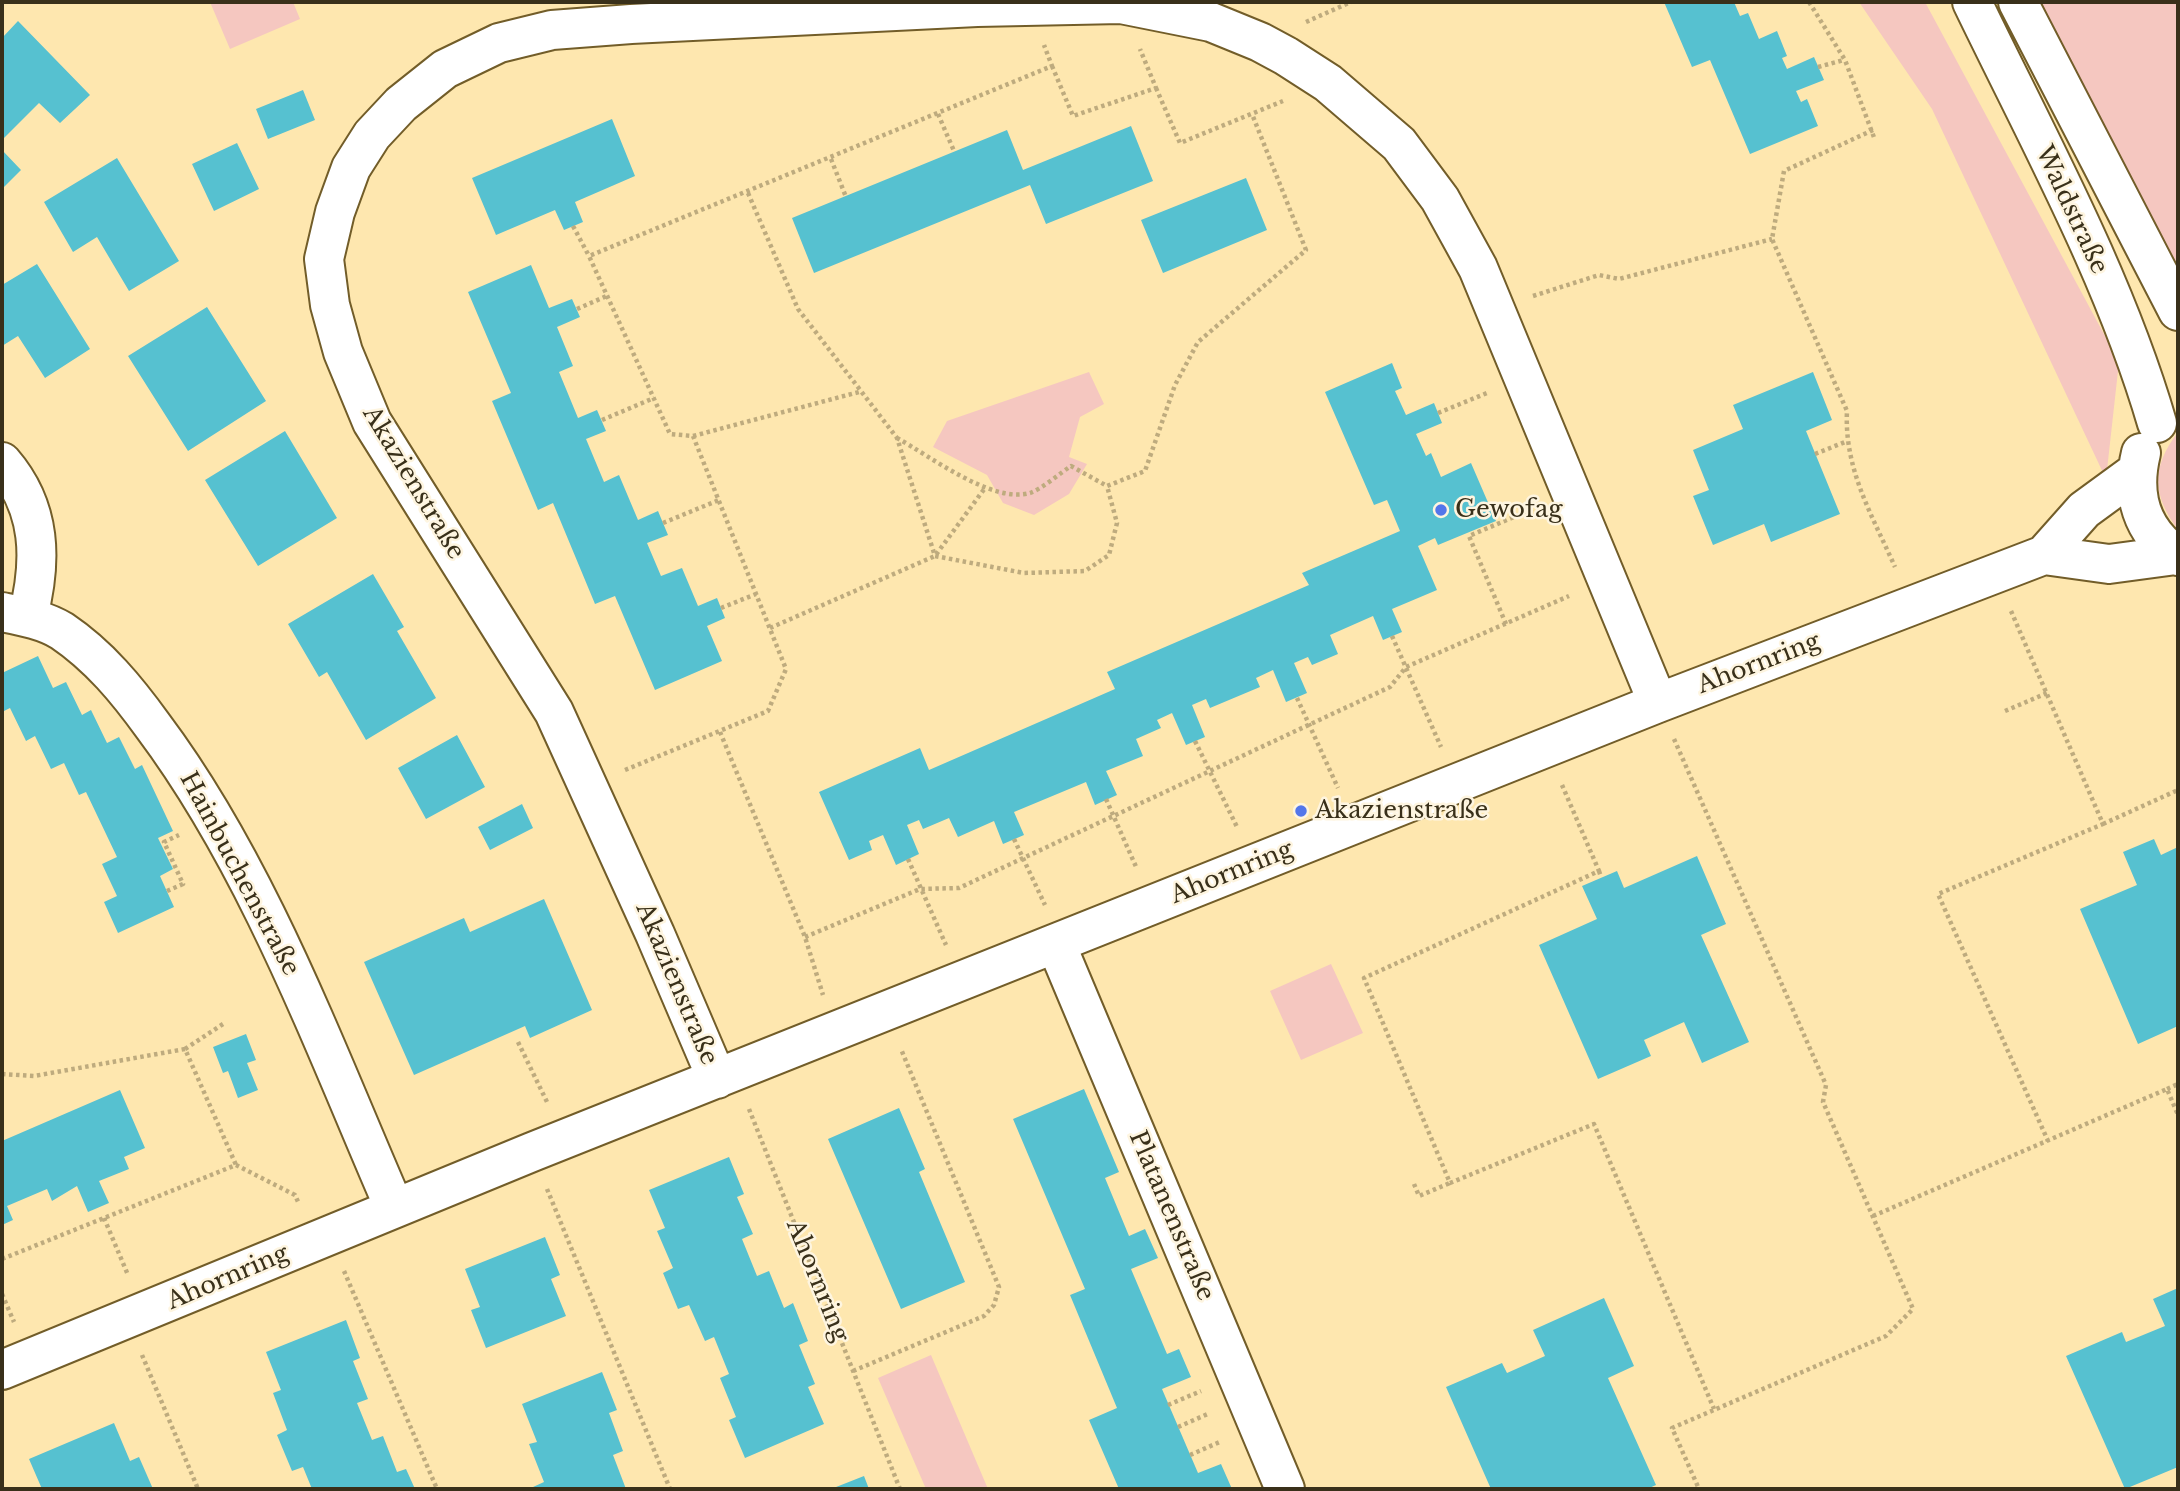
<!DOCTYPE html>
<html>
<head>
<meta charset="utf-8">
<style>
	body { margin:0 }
	#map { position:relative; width:2180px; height:1491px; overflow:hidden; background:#fee7af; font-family:"Libre Baskerville",serif }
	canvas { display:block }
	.frame { position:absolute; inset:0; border:4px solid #39301a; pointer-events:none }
</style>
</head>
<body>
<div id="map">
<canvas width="2180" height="1491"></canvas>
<div class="frame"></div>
</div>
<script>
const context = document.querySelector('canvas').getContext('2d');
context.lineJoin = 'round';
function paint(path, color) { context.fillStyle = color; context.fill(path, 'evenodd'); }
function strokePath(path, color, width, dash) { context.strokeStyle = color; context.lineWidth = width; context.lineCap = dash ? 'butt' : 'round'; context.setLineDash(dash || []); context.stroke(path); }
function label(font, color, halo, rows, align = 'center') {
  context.font = font + ' "Libre Baskerville",serif'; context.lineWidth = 5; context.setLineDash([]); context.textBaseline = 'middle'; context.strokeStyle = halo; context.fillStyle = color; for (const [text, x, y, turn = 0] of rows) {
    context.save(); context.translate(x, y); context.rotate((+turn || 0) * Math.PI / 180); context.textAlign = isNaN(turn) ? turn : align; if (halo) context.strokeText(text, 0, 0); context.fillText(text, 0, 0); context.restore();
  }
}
paint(new Path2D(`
	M210 2H293L300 19 230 49Z
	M1859 2H1925L2119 362 2106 479 1932 109Z
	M2039 2H2178V282Z
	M1089 372 1104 404 1080 417 1069 457 1087 464 1069 494 1034 515 1003 503 987 475 933 447 947 421Z
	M2178 432V530C2152 494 2151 468 2178 432Z
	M1331 964 1363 1033 1301 1060 1270 991Z
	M931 1355 988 1489H926L878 1378Z`), '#f5c7c0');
paint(new Path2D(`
	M1664 2H1734L1740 16 1748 13 1759 39 1777 31 1787 56 1782 58 1787 69 1814 57 1824 80 1796 91 1801 102 1807 99 1818 126 1750 154 1710 60 1692 67Z
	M18 21 90 95 60 123 39 103 2 140V38Z
	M303 90 315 120 268 139 256 109Z
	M612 119 635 176 575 202 583 222 564 230 555 210 496 235 472 178Z
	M1131 126 1153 181 1046 224 1030 185 814 273 792 218 1007 130 1023 170Z
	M237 143 259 189 214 211 192 164Z
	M2 150 21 170 2 189Z
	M117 158 179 261 129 291 97 237 73 252 44 202Z
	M1246 178 1267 230 1163 273 1141 220Z
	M37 264 90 349 45 378 18 336 2 346V285Z
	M531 265 549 308 572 299 580 317 557 327 573 366 559 372 578 418 597 410 606 431 586 439 604 482 619 475 638 520 658 511 668 535 647 543 661 576 682 568 698 606 717 598 725 618 707 626 722 661 655 690 615 596 595 604 553 503 538 510 492 401 511 393 468 292Z
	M207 307 266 401 188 451 128 356Z
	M1392 363 1402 388 1395 391 1406 415 1434 403 1442 423 1416 434 1426 456 1431 453 1441 477 1471 463 1496 521 1438 545 1435 538 1418 546 1437 590 1392 609 1402 632 1383 640 1373 616 1330 635 1338 654 1312 665 1308 657 1294 663 1307 693 1286 702 1273 670 1256 678 1260 687 1210 708 1206 699 1192 705 1205 737 1186 745 1172 713 1157 720 1161 728 1136 739 1143 756 1106 771 1117 795 1095 805 1086 782 1014 812 1024 835 1003 844 994 821 958 837 949 818 923 829 919 820 907 825 919 854 896 865 883 835 869 841 872 850 849 860 819 792 920 748 929 770 1115 689 1107 672 1309 585 1302 573 1400 531 1387 500 1374 505 1325 392Z
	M1813 372 1832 420 1806 431 1840 514 1771 542 1764 524 1713 545 1693 496 1709 490 1693 450 1743 429 1733 405Z
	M285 431 337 518 258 566 205 480Z
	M373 574 404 627 397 631 436 698 366 740 327 672 319 677 288 624Z
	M38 656 53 688 66 682 82 715 91 710 107 743 119 737 135 769 142 765 173 831 158 838 173 869 160 876 174 907 118 933 104 902 117 896 102 864 117 857 86 792 79 795 64 763 51 769 35 736 26 741 10 708 2 712V673Z
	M457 735 485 787 426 819 398 768Z
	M522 804 533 828 490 850 478 827Z
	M2154 839 2161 855 2178 847V1026L2138 1044 2080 909 2137 885 2123 852Z
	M1697 856 1726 924 1701 935 1749 1042 1702 1063 1684 1022 1644 1040 1651 1056 1598 1079 1539 945 1597 919 1582 886 1617 871 1624 888Z
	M544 899 592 1010 530 1038 525 1026 414 1075 364 962 464 918 470 932Z
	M246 1034 256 1060 247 1063 258 1090 238 1098 228 1071 223 1073 213 1047Z
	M1084 1089 1119 1172 1105 1178 1129 1236 1145 1229 1158 1258 1131 1269 1167 1354 1179 1349 1191 1377 1162 1389 1198 1473 1221 1464 1232 1489H1119L1089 1420 1117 1408 1070 1295 1085 1289 1013 1119Z
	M120 1090 145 1148 124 1157 129 1169 99 1181 109 1203 88 1212 77 1186 52 1201 47 1189 7 1206 13 1220 2 1225V1141Z
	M899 1108 925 1169 919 1172 965 1282 901 1309 828 1139Z
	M729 1157 744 1194 737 1197 753 1234 742 1239 757 1276 769 1271 784 1308 793 1303 808 1341 799 1345 815 1384 808 1387 824 1424 745 1458 729 1420 736 1417 720 1378 729 1374 714 1337 705 1341 689 1305 678 1309 663 1273 673 1268 657 1231 665 1228 649 1190Z
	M545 1237 560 1275 551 1279 566 1316 486 1348 471 1310 480 1307 465 1269Z
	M2178 1288V1467L2125 1489 2066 1356 2122 1332 2126 1342 2165 1326 2153 1299Z
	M1604 1298 1634 1366 1608 1378 1656 1485 1647 1489H1491L1446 1387 1502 1363 1507 1373 1545 1356 1533 1330Z
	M346 1320 360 1358 353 1361 368 1399 357 1403 372 1440 383 1436 397 1472 406 1469 415 1489H312L303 1467 292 1471 277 1435 287 1430 273 1393 281 1390 266 1352Z
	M602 1372 617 1410 609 1413 623 1451 613 1455 626 1489H534L533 1487 544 1482 529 1444 537 1442 522 1404Z
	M114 1423 130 1461 139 1457 153 1489H42L29 1459Z
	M864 1476 869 1489H831Z`), '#56c1d0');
const street = new Path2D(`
	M1972 2C2038 139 2114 276 2157 423
	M2018 2 2178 311
	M2141 453C2131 494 2141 532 2178 556
	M2 462C42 508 42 561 28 616
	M2044 555 2109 564 2176 555
	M2 612C22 616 44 620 62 631 99 656 127 690 153 726 258 866 324 1046 394 1207
	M1056 944 1285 1489
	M717 1079 655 934 554 712 372 422 343 352 330 305 324 259 335 212 351 168 372 135 401 104 445 69 499 43 552 30 631 24 977 7 1121 4 1211 22 1260 42 1286 56 1328 83 1399 144 1440 199 1478 268 1658 703
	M2 1370 532 1152 1658 703 2044 555 2084 510 2136 472`);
strokePath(street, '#725d29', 42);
strokePath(new Path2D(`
	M1809 2 1845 60 1875 140
	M1306 22 1351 2
	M1052 66 1073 116 1156 88 1140 49
	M1818 67 1844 60
	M1156 88 1180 143 1283 101
	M938 114 954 151
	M1873 130 1784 171 1772 239 1847 411C1844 469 1872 515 1895 567
	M831 159 846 197
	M748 193 798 309 897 438 935 556 1024 573 1085 571 1109 555 1117 523 1107 486 1145 471 1175 385 1198 342 1306 250 1252 114
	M573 226 589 256
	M1533 296 1599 275 1619 279 1772 239
	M577 309 609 295
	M1438 413 1487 393
	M602 420 654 398
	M693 436 859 392
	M897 438C930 456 992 504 1030 493 1043 488 1059 474 1071 466L1107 486
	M1815 454 1845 442
	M663 523 719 500
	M721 608 756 594
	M2011 611 2103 824 1938 894 2048 1141
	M1506 624 1469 536 1535 508
	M770 628 935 556 985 488
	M1392 636 1441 747
	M1297 698 1338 788
	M2005 711 2047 693
	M720 732 805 937 823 995
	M1674 739 1826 1085 1823 1102 1913 1309 1886 1336 1672 1428 1699 1489
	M1195 741 1238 829
	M625 770 768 711 786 669 693 436 670 434 589 256 1052 66 1044 45
	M1562 785 1599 871 1364 978 1450 1183 1594 1124 1714 1409
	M1106 799 1137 869
	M2103 824 2178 790
	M1014 839 1045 905
	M908 859 946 945
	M1599 871 1601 877
	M167 891 183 884 164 842 179 835
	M805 937 920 889 959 888 1390 687 1406 667 1569 596
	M518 1042 548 1104
	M185 1049 223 1024
	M2 1074 34 1076 185 1049 236 1165
	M2167 1089 2178 1084
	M749 1109 900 1489
	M1414 1184 1419 1196 1450 1183
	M547 1189 670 1489
	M1873 1216 2167 1089 2178 1115
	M104 1218 128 1275
	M2 1259 236 1165 295 1195 299 1204
	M344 1271 437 1489
	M2 1294 14 1322
	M142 1355 198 1489
	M853 1371 984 1316 994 1305 999 1287 901 1049
	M1168 1405 1201 1391
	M1178 1427 1210 1413
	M1190 1455 1222 1441`), '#beab7e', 4.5, [3.5, 3.5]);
strokePath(street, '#fff', 38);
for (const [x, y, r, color] of [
	[1441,510,7,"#5376ea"],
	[1301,811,7,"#5376ea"]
]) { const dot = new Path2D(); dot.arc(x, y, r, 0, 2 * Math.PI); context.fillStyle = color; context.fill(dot); strokePath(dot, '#fef5e0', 2.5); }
label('24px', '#39301a', '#fef5e0', [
	["Waldstraße",2071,210,65],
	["Akazienstraße",413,483,59],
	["Ahornring",1759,664,-21],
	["Ahornring",1232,873,-22],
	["Hainbuchenstraße",239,874,62],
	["Akazienstraße",676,984,67],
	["Platanenstraße",1171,1216,67],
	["Ahornring",228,1278,-23],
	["Ahornring",817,1281,68]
]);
label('24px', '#39301a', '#fef5e0', [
	["Gewofag",1455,510],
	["Akazienstraße",1315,811]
], 'left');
</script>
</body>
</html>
